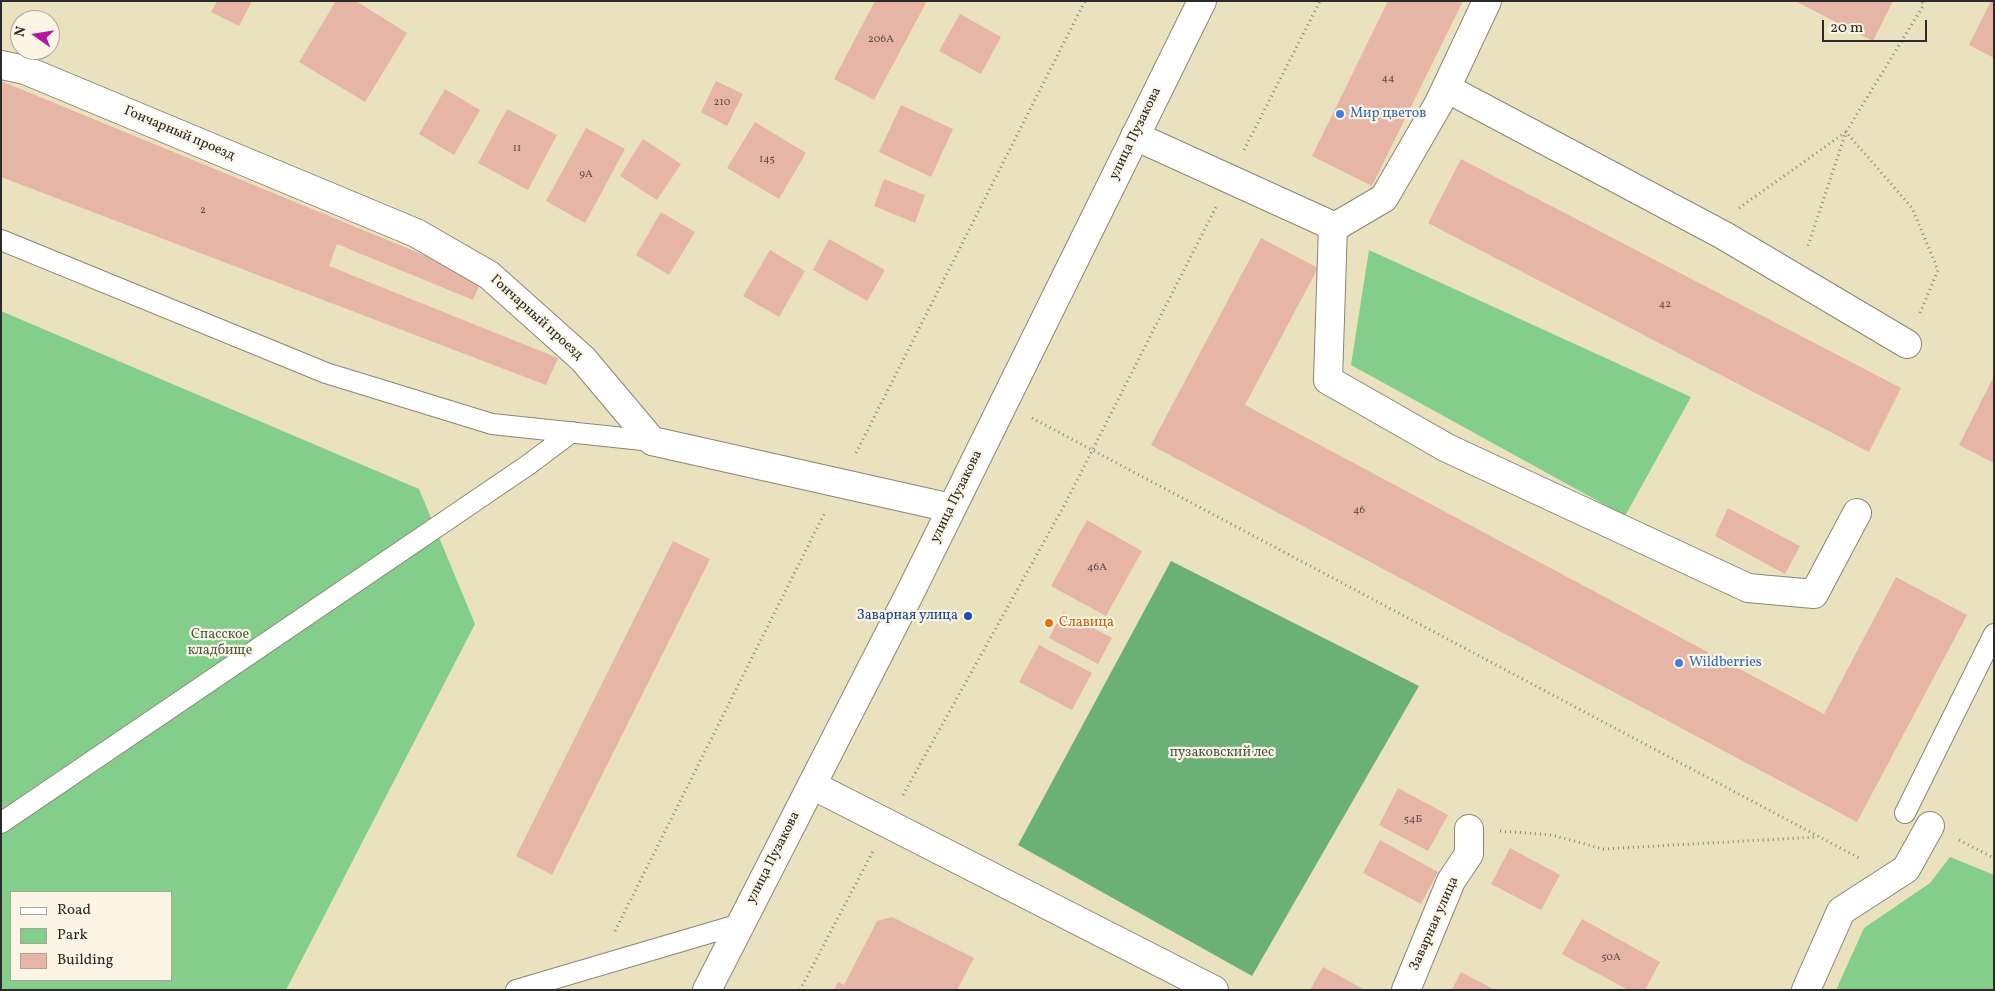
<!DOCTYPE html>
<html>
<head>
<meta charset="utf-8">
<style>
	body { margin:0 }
	#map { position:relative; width:1995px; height:991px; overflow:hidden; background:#eae2bf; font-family:Vollkorn,serif }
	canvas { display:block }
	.frame { position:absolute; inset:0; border:2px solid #2b2b2b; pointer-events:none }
	.legend { position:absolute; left:10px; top:891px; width:162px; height:90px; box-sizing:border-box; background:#fcf5e5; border:1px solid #a8a49b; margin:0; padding:6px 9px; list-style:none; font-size:15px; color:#2b2b2b }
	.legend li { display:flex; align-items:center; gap:10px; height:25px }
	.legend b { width:25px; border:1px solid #a8a49b }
	.north { position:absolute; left:10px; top:10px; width:50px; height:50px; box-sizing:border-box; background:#fcf5e5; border:1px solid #a8a49b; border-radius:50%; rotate:283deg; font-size:14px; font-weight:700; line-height:20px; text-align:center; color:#2b2b2b }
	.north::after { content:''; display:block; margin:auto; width:18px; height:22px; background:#b5179e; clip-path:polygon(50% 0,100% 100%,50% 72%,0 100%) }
	.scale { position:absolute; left:1822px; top:20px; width:105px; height:22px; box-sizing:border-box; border:2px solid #2b2b2b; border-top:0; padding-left:6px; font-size:15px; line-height:18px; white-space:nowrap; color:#2b2b2b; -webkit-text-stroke:4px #fcf5e5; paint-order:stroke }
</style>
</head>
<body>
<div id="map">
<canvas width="1995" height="991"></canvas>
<div class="frame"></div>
<ul class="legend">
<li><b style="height:6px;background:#fff"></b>Road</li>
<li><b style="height:14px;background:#84ce8b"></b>Park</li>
<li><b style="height:14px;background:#e6b5a5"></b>Building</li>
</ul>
<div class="north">N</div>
<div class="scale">20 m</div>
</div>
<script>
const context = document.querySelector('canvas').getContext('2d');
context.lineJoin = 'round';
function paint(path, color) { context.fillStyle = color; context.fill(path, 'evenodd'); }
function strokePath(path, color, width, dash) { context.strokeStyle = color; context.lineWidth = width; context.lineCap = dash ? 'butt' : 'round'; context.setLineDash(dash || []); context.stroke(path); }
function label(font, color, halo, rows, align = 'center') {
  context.font = font + ' Vollkorn,serif'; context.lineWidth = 4.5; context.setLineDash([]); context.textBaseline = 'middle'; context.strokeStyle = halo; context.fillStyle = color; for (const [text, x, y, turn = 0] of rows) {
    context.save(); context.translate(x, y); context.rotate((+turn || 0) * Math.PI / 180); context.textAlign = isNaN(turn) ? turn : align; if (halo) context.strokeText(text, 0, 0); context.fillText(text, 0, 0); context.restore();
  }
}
paint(new Path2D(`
	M1369 250 1691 397 1625 516 1351 365Z
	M1 311 419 489 475 624 286 990H1ZM11 892H171V980H11Z
	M1950 857 1994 875V990H1836L1864 928 1930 883Z`), '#84ce8b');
paint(new Path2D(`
	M1171 561 1419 686 1252 976 1018 845Z`), '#6bb177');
paint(new Path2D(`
	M217 1H252L239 26 211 12Z
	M336 1H356L407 33 365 102 299 62Z
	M875 1H927L874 100 834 79Z
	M1388 1H1463L1372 186 1312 156Z
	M1795 1H1893L1873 41Z
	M1991 1H1994V58L1969 45Z
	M960 14 1001 37 981 74 939 51Z
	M1 81 482 279 473 300 337 244 329 266 558 358 546 385 1 177Z
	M716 81 743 94 727 126 701 112Z
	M445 89 480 110 454 155 419 134Z
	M901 105 953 129 931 177 879 152Z
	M507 109 557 135 528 190 478 163Z
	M755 122 806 153 779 199 727 168Z
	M586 128 625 149 585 223 546 201Z
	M643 139 681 164 657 200 620 176Z
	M1461 159 1901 388 1869 452 1428 223Z
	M884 179 925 195 915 223 874 206Z
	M661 212 695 232 669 275 636 255Z
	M1261 238 1318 268 1245 405 1824 714 1896 577 1967 615 1857 822 1151 445Z
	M829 239 885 270 867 301 813 270Z
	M770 250 805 271 779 317 743 296Z
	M1994 376V463L1959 445Z
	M1728 508 1800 546 1785 574 1715 536Z
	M1087 520 1142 551 1106 616 1051 586Z
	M673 541 710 559 552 875 516 856Z
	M1063 612 1112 638 1098 664 1049 638Z
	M1039 645 1092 673 1072 710 1019 682Z
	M1398 788 1448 815 1428 851 1379 825Z
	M1380 840 1438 872 1421 904 1363 873Z
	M1510 848 1560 875 1541 910 1491 884Z
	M892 917 974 958 957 990H834L838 982 844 985 877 921Z
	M1582 919 1660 962 1645 990H1628L1562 954Z
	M1323 967 1365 990H1310Z
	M1461 972 1495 990H1452Z`), '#e6b5a5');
const lane = new Path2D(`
	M1 240 326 373 492 424 652 441
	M1905 813 1994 634
	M1 823 528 465 572 432
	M516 990 740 924`);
const street = new Path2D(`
	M1 65 25 70 416 233 489 275 583 359 652 441 951 508
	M1446 88 1723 235 1907 344
	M1135 136 1333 226 1328 380 1447 448 1748 588 1814 594 1857 513
	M1333 228 1384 198 1439 103 1487 1
	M812 785 1214 990
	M1406 990 1451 881 1469 854V829
	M1806 990 1841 911 1906 869 1930 826`);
const secondary = new Path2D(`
	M707 990 910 593 1202 1`);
strokePath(lane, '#8a8675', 22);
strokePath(street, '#8a8675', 30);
strokePath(secondary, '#8a8675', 30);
strokePath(new Path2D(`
	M1244 150 1320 1
	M1739 208 1846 132 1807 249
	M1920 313 1938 270 1912 208 1846 132 1923 6 1922 1
	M1032 418 1861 859
	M856 453 1085 1
	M903 795 1065 504 1216 207
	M1500 831 1552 835 1603 849 1816 837
	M1959 840 1994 858
	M615 931 825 512
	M800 990 873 851`), '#8a8675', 3, [1, 4]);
strokePath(lane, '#fff', 20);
strokePath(street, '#fff', 28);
strokePath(secondary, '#fff', 28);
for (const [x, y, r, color] of [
	[1340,114,5,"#3f7fe0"],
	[968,616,5,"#1a4fb4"],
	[1049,623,5,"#e8710a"],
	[1679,663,5,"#3f7fe0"]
]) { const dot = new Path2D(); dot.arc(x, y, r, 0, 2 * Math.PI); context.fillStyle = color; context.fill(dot); strokePath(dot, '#fcf5e5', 2); }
label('11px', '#5a4e4a', null, [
	["206А",881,40],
	["44",1388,79],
	["210",722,103],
	["11",517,149],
	["145",767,160],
	["9А",586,175],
	["2",203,211],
	["42",1665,305],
	["46",1359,511],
	["46А",1097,568],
	["54Б",1413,820],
	["50А",1611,958]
]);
label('14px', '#366cbe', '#fcf5e5', [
	["Мир цветов",1350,114],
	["Wildberries",1689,663]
], 'left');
label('14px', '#2b2b2b', '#fcf5e5', [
	["Гончарный проезд",179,134,23],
	["улица Пузакова",1136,134,-64],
	["Гончарный проезд",536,318,42],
	["улица Пузакова",957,497,-64],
	["улица Пузакова",774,858,-63],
	["Заварная улица",1435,924,-66]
]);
label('14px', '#164399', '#fcf5e5', [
	["Заварная улица",958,616]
], 'right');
label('14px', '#c56008', '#fcf5e5', [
	["Славица",1059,623]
], 'left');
label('14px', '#465c48', '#fcf5e5', [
	["Спасское",220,635],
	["кладбище",220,651],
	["пузаковский лес",1222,753]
]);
</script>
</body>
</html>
